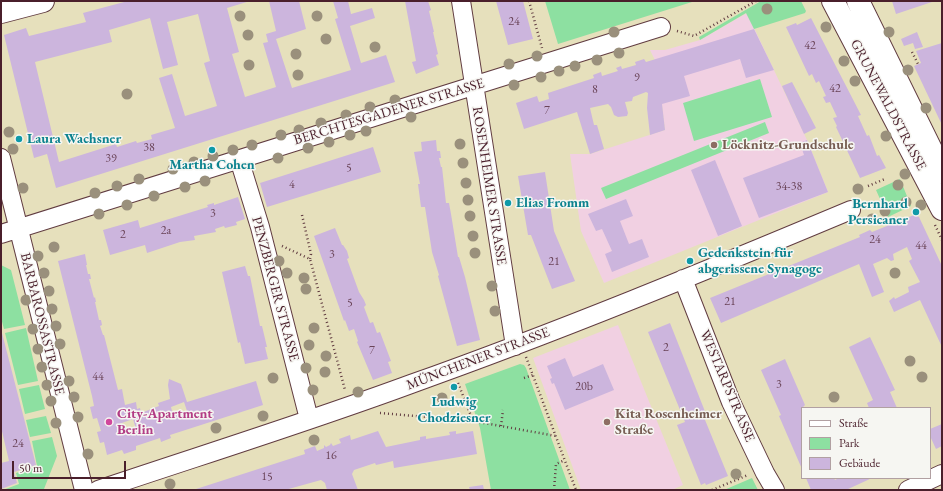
<!DOCTYPE html>
<html>
<head>
<meta charset="utf-8">
<style>
	body { margin:0 }
	#map { position:relative; width:943px; height:491px; overflow:hidden; background:#e6e0bc; font-family:"EB Garamond",serif }
	canvas { display:block }
	.frame { position:absolute; inset:0; border:2px solid #4a1f2b; pointer-events:none }
	.legend { position:absolute; left:801px; top:407px; width:130px; height:72px; box-sizing:border-box; background:#f6f6f2; border:1px solid #b1a0a2; margin:0; padding:5px 7px; list-style:none; font-size:12px; color:#4a1f2b }
	.legend li { display:flex; align-items:center; gap:8px; height:20px }
	.legend b { width:20px; border:1px solid #b1a0a2 }
	.scale { position:absolute; left:12px; top:461px; width:114px; height:18px; box-sizing:border-box; border:2px solid #4a1f2b; border-top:0; padding-left:5px; font-size:12px; line-height:14px; white-space:nowrap; color:#4a1f2b; -webkit-text-stroke:3px #f6f6f2; paint-order:stroke }
</style>
</head>
<body>
<div id="map">
<canvas width="943" height="491"></canvas>
<div class="frame"></div>
<ul class="legend">
<li><b style="height:5px;background:#fff"></b>Straße</li>
<li><b style="height:11px;background:#8de0a1"></b>Park</li>
<li><b style="height:11px;background:#ccb5dd"></b>Gebäude</li>
</ul>
<div class="scale">50 m</div>
</div>
<script>
const context = document.querySelector('canvas').getContext('2d');
context.lineJoin = 'round';
function paint(path, color) { context.fillStyle = color; context.fill(path, 'evenodd'); }
function strokePath(path, color, width, dash) { context.strokeStyle = color; context.lineWidth = width; context.lineCap = dash ? 'butt' : 'round'; context.setLineDash(dash || []); context.stroke(path); }
function label(font, color, halo, rows, align = 'center') {
  context.font = font + ' "EB Garamond",serif'; context.lineWidth = 3; context.setLineDash([]); context.textBaseline = 'middle'; context.strokeStyle = halo; context.fillStyle = color; for (const [text, x, y, turn = 0] of rows) {
    context.save(); context.translate(x, y); context.rotate((+turn || 0) * Math.PI / 180); context.textAlign = isNaN(turn) ? turn : align; if (halo) context.strokeText(text, 0, 0); context.fillText(text, 0, 0); context.restore();
  }
}
paint(new Path2D(`
	M747 13 807 140 828 192 604 283 581 231 570 154H590L665 130 657 64 650 50H665L700 40Z
	M618 325 683 485 672 490H581L533 358Z`), '#f1d0e2');
paint(new Path2D(`
	M545 1H691L692 2 558 44Z
	M761 1H801L806 11 805 13 754 29 746 13 700 40 699 37Z
	M760 79 772 117 694 141 683 103Z
	M765 122 769 133 606 199 601 188Z
	M900 179 911 206 888 217 876 190Z
	M1 265 11 270 25 325 4 329 1 318Z
	M26 328 38 381 18 385 5 333Z
	M520 364 524 365 526 368 570 490H491L480 428 465 384Z
	M39 385 45 409 25 414 19 389Z
	M46 416 51 433 30 437 26 420Z
	M52 437 57 456 44 489 3 490 19 484 16 473 37 466 32 441Z
	M752 478 758 490H724Z`), '#8de0a1');
paint(new Path2D(`
	M128 1H250L227 8 239 52 232 54 245 97 276 87 263 43 268 42 266 34 276 31 269 1H299L306 29 276 39 292 88 351 70 335 19 338 18 333 1H348L351 14 372 8 375 18 350 26 361 63 386 55 395 82 56 188 47 154 34 158 4 35 26 28 29 36 86 22 83 13ZM198 14 210 61 204 63 217 106 185 116 172 74 159 78 175 128 151 135 152 139 137 143 136 141 117 147 116 144 59 162 35 62 112 42 109 30 150 18 163 69 178 65 167 22Z
	M405 1H428L431 10 429 11 434 32H433L438 54 436 55 439 65 416 74 412 62 416 61Z
	M496 1H523L533 39 508 45Z
	M892 1H935L896 14Z
	M811 18 861 115 858 116 867 136 869 135 877 156 879 155 886 168 860 178 836 127 837 126 833 118 837 117 830 102 826 103 823 97 826 96 819 81 816 83 812 74 809 76 786 27 796 23 797 25Z
	M754 29 774 70 746 78 740 59 684 76 690 96 662 104 665 130 650 135 647 108 648 93 646 92 633 97 632 101 625 102 628 113 627 116 618 117 614 115 611 107 608 104 590 108 594 125H597L604 149 590 154 577 112 524 129 516 103 537 96 539 102 549 99 548 93 594 78 593 75 601 72 602 76 618 71 616 68 621 66 622 69 636 65 635 62 644 59 646 62Z
	M917 32 923 47 915 49 913 43 904 46 901 39Z
	M942 43V125L914 66 921 63 916 51Z
	M792 82 816 128 804 134 782 86Z
	M436 140 437 151H440L441 158H439L441 167H442L446 203H449L451 214 458 257H459L465 277 480 340 457 346 438 276 439 275 432 252 425 207H421L418 184H420L414 152 422 151 421 142Z
	M807 140 828 192 759 218 743 178 804 155 800 143Z
	M373 147 381 172 267 207 260 183Z
	M715 160 742 226 718 236 691 170Z
	M545 172 554 231 575 281 552 289 531 235H528L518 176Z
	M238 197 245 219 236 222 237 225 225 228 224 226 215 229 216 232 194 236 195 240 180 242 147 253 145 245 110 255 103 230 138 220 140 228 208 207 207 205 214 203V205Z
	M626 199 633 216 620 221 629 244 642 239 649 257 612 272 605 254 612 251 602 229 596 231 588 214Z
	M914 215 919 217 942 266V347L920 300 894 312 889 301 894 297 895 299 909 292 908 287 920 282 909 261 912 259 907 247 893 254 894 260 891 261 887 258 873 264 884 292 872 297 859 264 721 323 710 298 860 237 859 235 870 230 872 232 887 226 888 224H892Z
	M335 228 342 245H343L347 251 349 258 347 259 359 292 364 300 366 305 364 307 370 323 373 322 377 333 380 332 391 361 388 362 392 373 373 380 357 342 358 341 354 329 349 331 345 320 344 321 314 236Z
	M85 254 87 265H86L88 274H90L91 279H89L94 298 95 297 96 302H95L99 320H101L102 325 100 326 103 335H104L118 390 122 389 125 405 136 402 137 409 140 408 141 413 159 406 158 403 170 399 168 385 169 379 181 384 187 402 256 381 263 405 170 435 171 438 161 442 160 438 136 446V450L124 454 122 450 107 455 104 442 100 443 97 432 101 431 97 418 93 419 90 407 94 406 92 396 58 261ZM184 402 187 411 173 415 171 407ZM133 419 136 429 124 432 123 430H121L119 424Z
	M245 266 248 276H250L260 326H262L267 347H265L268 359 245 364 240 342 238 343 222 272Z
	M670 323 706 414 703 415 728 476 706 485 705 483 701 485 677 425 685 422 648 332Z
	M2 333 36 465 14 472 17 483 1 489V463L9 461 1 427Z
	M870 337 895 390 890 392 897 408H869L867 403 873 400 849 347Z
	M565 358 573 377 603 364 614 390 565 410 554 383 552 384 550 379 552 378 547 366Z
	M785 359 805 405 802 408V469L779 416 781 415 761 370Z
	M942 424V446L936 449 930 436V429Z
	M378 431 386 447 420 440V437L426 436V439L450 435 449 432 456 431V434L473 431 477 454 394 468 393 461 376 465 375 463 354 470 352 474 358 490H327L325 483 321 480 285 490H193L305 454 304 450 315 446 317 451 324 448V445L326 447 330 445 331 443 333 446 341 443 339 439 350 435 351 440Z
	M806 478H834L835 480 839 478H872L846 490H811Z
	M483 485 484 490H470L469 487Z`), '#ccb5dd');
const minor = new Path2D(`
	M461 1 515 346
	M1 158 84 490
	M239 159 260 227 309 419
	M1 234 661 27
	M683 279 731 402 765 473 775 490
	M98 490C202 455 308 422 411 384 560 331 705 271 851 210
	M908 490 942 474`);
const major = new Path2D(`
	M833 1 942 209
	M858 1 942 172
	M1 12 43 1`);
strokePath(minor, '#613c41', 20);
strokePath(major, '#613c41', 24);
strokePath(new Path2D(`
	M529 1 542 48
	M677 31 694 36 756 1
	M912 52 918 64
	M868 186 885 179
	M866 204 872 201
	M302 215 311 254 310 259
	M935 225 942 240
	M282 246 310 259 345 390
	M526 357 576 490
	M524 378 533 375
	M458 383 473 421
	M380 413 473 421 556 436
	M501 426 503 410
	M554 490 556 464 565 460
	M712 490 748 475`), '#613c41', 2.5, [1, 3]);
strokePath(minor, '#fff', 18);
strokePath(major, '#fff', 22);
context.fillStyle = '#9a907c';
for (const [x, y] of [
	[767,9],
	[240,16],
	[317,16],
	[826,27],
	[614,32],
	[889,32],
	[248,35],
	[326,39],
	[375,47],
	[619,53],
	[296,54],
	[537,56],
	[597,60],
	[844,61],
	[509,64],
	[249,65],
	[575,66],
	[908,70],
	[559,71],
	[298,75],
	[541,77],
	[855,81],
	[514,85],
	[127,94],
	[395,100],
	[370,107],
	[926,108],
	[346,115],
	[411,117],
	[321,123],
	[299,130],
	[366,131],
	[9,132],
	[281,135],
	[350,135],
	[886,136],
	[329,142],
	[460,144],
	[252,145],
	[308,148],
	[13,149],
	[233,150],
	[213,156],
	[278,158],
	[194,162],
	[463,163],
	[173,169],
	[905,174],
	[139,179],
	[205,181],
	[466,183],
	[898,185],
	[117,186],
	[185,187],
	[23,188],
	[858,189],
	[95,193],
	[154,196],
	[468,200],
	[906,202],
	[127,205],
	[921,205],
	[885,211],
	[99,214],
	[470,216],
	[872,219],
	[473,236],
	[54,247],
	[475,253],
	[38,256],
	[279,261],
	[44,273],
	[287,273],
	[895,273],
	[304,278],
	[492,286],
	[306,289],
	[49,291],
	[26,300],
	[52,309],
	[495,311],
	[56,326],
	[314,328],
	[33,329],
	[60,344],
	[309,345],
	[38,349],
	[326,356],
	[910,361],
	[42,367],
	[306,368],
	[325,372],
	[922,377],
	[273,378],
	[69,381],
	[47,385],
	[313,390],
	[358,392],
	[74,397],
	[834,397],
	[442,398],
	[51,401],
	[263,416],
	[78,417],
	[56,423],
	[216,428],
	[314,440],
	[88,454],
	[736,474],
	[170,484]
]) { context.beginPath(); context.arc(x, y, 5.5, 0, 2 * Math.PI); context.fill(); }
for (const [x, y, r, color] of [
	[19,139,4,"#0f9aa8"],
	[714,145,4,"#8d6e63"],
	[212,150,4,"#0f9aa8"],
	[508,203,4,"#0f9aa8"],
	[916,212,4,"#0f9aa8"],
	[690,261,4,"#0f9aa8"],
	[454,387,4,"#0f9aa8"],
	[109,422,4,"#d1479c"],
	[607,422,4,"#8d6e63"]
]) { const dot = new Path2D(); dot.arc(x, y, r, 0, 2 * Math.PI); context.fillStyle = color; context.fill(dot); strokePath(dot, '#f6f6f2', 1.5); }
label('12px', '#6a4458', null, [
	["24",514,22],
	["42",810,46],
	["9",637,78],
	["42",835,89],
	["8",595,90],
	["7",547,111],
	["38",149,148],
	["39",111,159],
	["5",349,168],
	["4",292,185],
	["34-38",789,187],
	["3",213,214],
	["2a",166,231],
	["2",123,235],
	["24",875,240],
	["44",921,246],
	["3",332,255],
	["21",554,262],
	["21",730,302],
	["5",350,303],
	["2",666,348],
	["7",372,351],
	["44",98,377],
	["3",779,385],
	["20b",584,387],
	["24",18,444],
	["16",331,456],
	["15",267,477]
]);
label('14px', '#4a1f2b', '#f6f6f2', [
	["GRUNEWALDSTRASSE",888,105,62],
	["BERCHTESGADENER STRASSE",389,112,-17],
	["ROSENHEIMER STRASSE",489,186,81],
	["PENZBERGER STRASSE",275,289,75],
	["BARBAROSSASTRASSE",42,324,76],
	["MÜNCHENER STRASSE",478,359,-21],
	["WESTARPSTRASSE",727,386,67]
]);
label('bold 14px', '#0d838f', '#f6f6f2', [
	["Laura Wachsner",27,139],
	["Martha Cohen",212,165,"center"],
	["Elias Fromm",516,203],
	["Bernhard",908,204,"right"],
	["Persicaner",908,220,"right"],
	["Gedenkstein für",698,253],
	["abgerissene Synagoge",698,269],
	["Ludwig",454,402,"center"],
	["Chodziesner",454,418,"center"]
], 'left');
label('bold 14px', '#785e54', '#f6f6f2', [
	["Löcknitz-Grundschule",722,145],
	["Kita Rosenheimer",615,414],
	["Straße",615,430]
], 'left');
label('bold 14px', '#b23c85', '#f6f6f2', [
	["City-Apartment",117,414],
	["Berlin",117,430]
], 'left');
</script>
</body>
</html>
